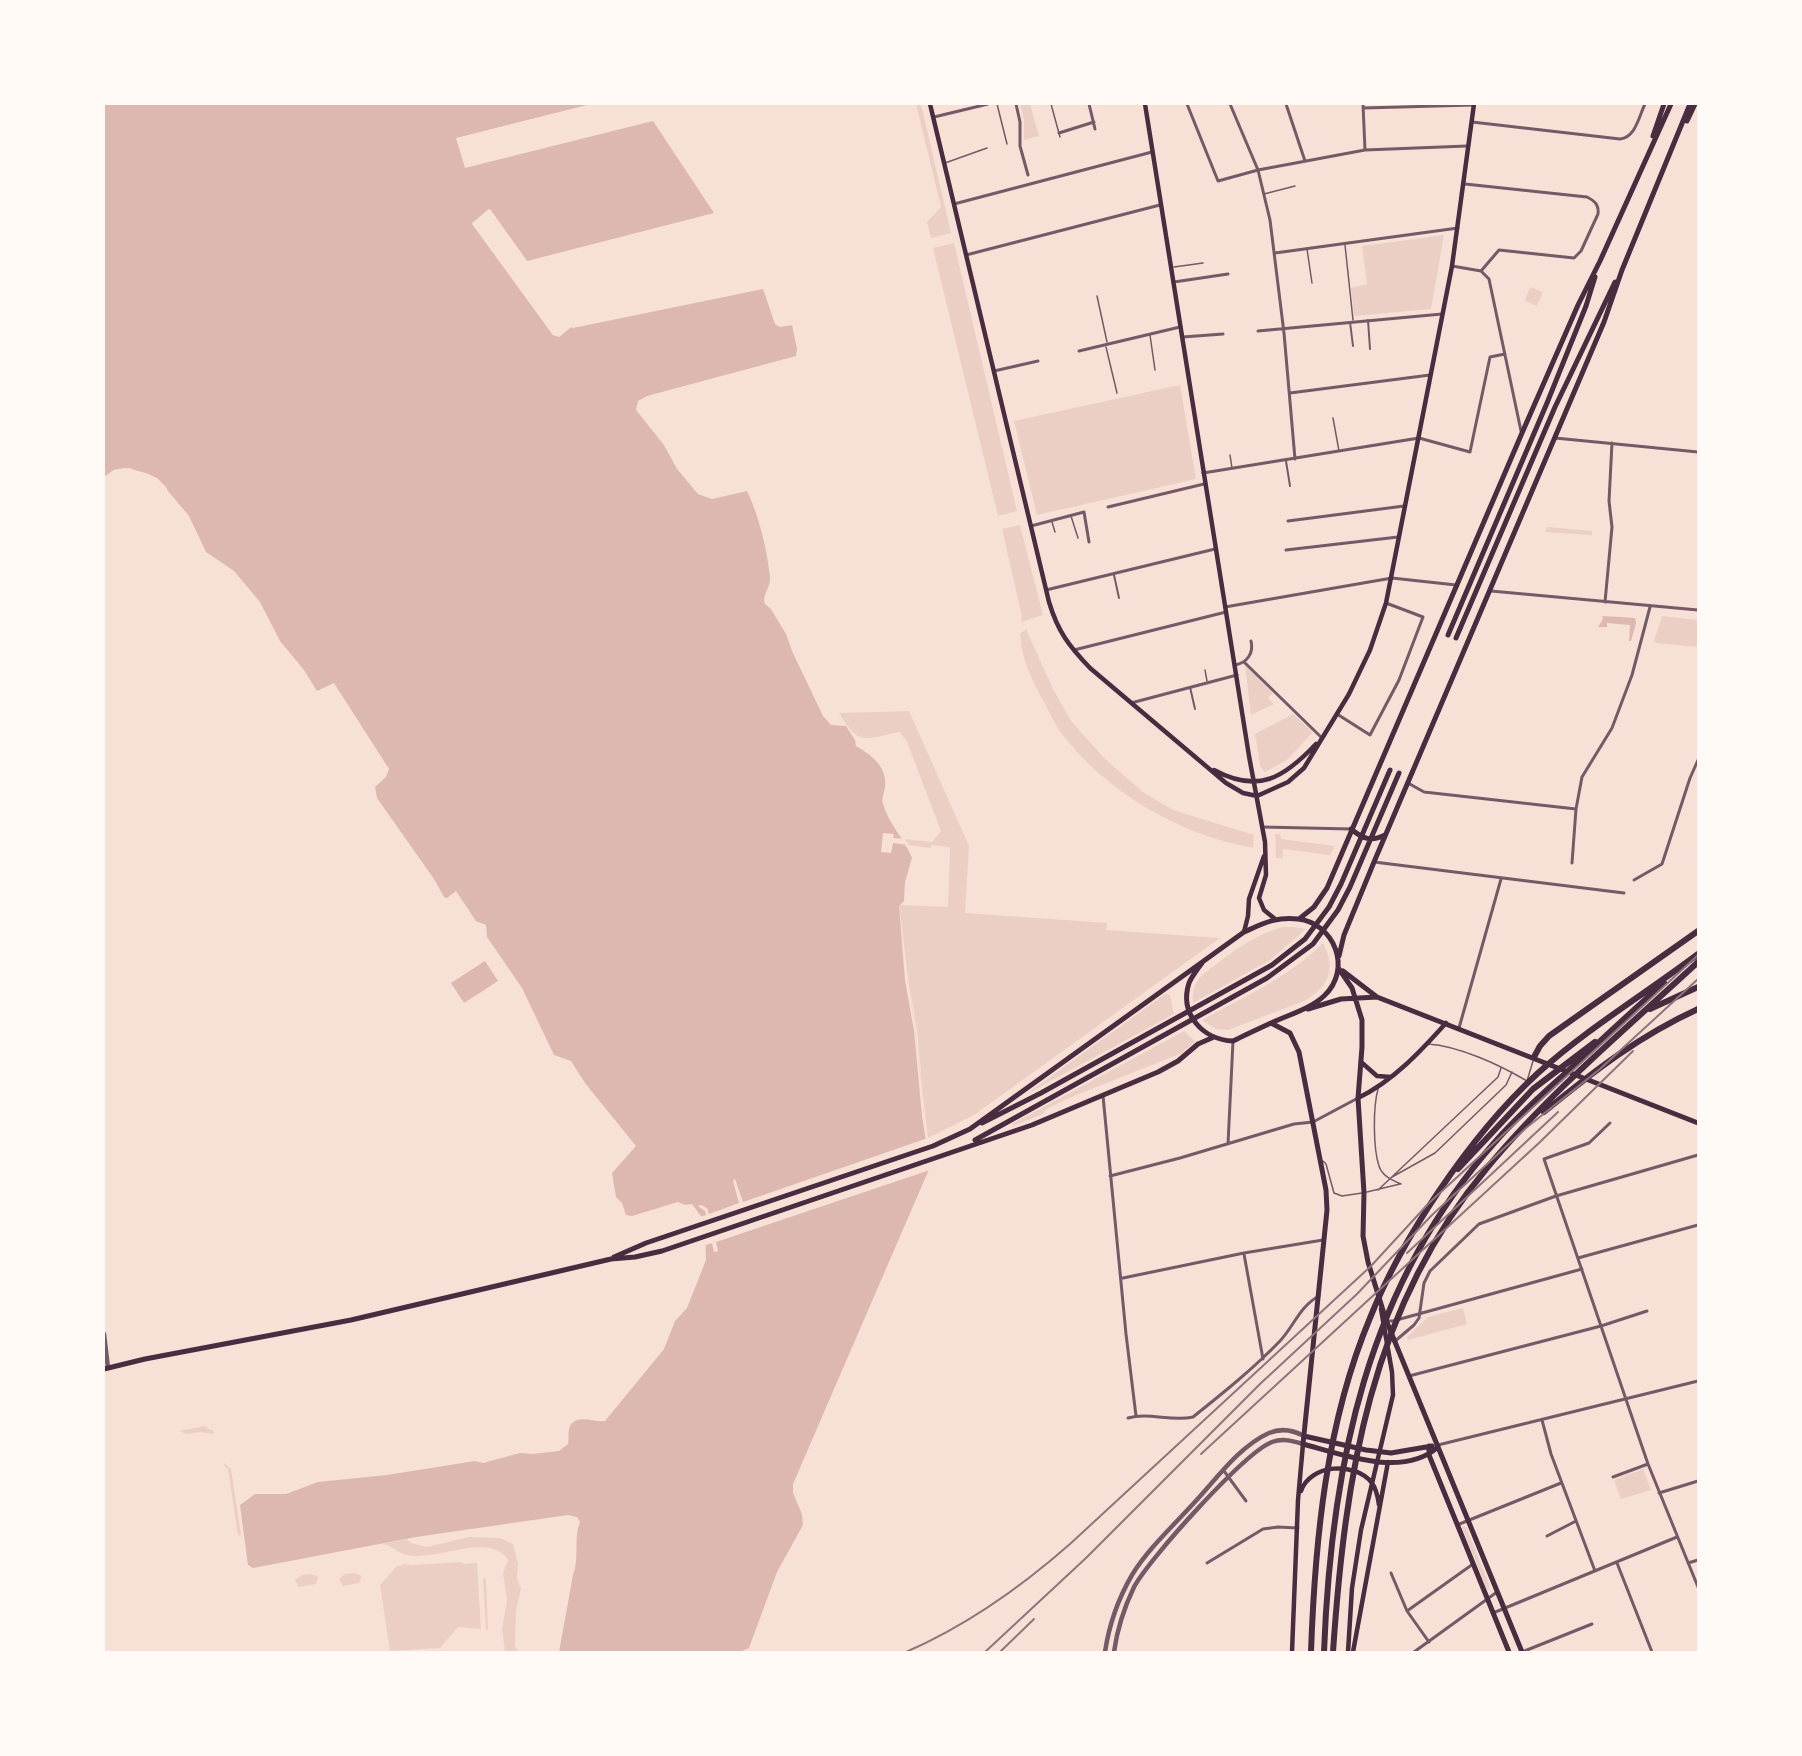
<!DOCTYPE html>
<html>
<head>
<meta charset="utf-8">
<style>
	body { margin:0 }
	#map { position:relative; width:1802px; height:1756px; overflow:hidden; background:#f7e1d7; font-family:"Public Sans",sans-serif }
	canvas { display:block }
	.frame { position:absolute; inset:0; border:105px solid #fffaf5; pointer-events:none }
</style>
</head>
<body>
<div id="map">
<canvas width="1802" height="1756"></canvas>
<div class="frame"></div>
</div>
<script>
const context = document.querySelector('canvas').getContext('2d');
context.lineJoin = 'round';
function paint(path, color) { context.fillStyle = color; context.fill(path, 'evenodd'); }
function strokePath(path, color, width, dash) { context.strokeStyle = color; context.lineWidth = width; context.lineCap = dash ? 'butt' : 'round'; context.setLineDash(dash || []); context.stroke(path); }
paint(new Path2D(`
	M916 104H921L951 233 931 238 927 222 941 207Z
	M1020 104H1030L1039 136 1024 140V120Z
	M1444 235 1431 309 1354 316 1351 288 1367 284 1362 246Z
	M954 243 1017 511 998 516 933 248Z
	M1530 287 1543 292 1537 306 1525 301Z
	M1180 385 1196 479 1037 515 1014 421Z
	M1020 525 1043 615 1021 622 1022 616 1002 529Z
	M1547 527 1592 531V535L1545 532Z
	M1662 616 1698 620V647L1656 643 1654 641Z
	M1026 629 1053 689 1071 721 1105 759 1143 792 1173 810 1254 835 1253 848C1178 834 1105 792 1059 730 1053 721 1049 711 1044 702 1032 681 1021 658 1020 634Z
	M1245 665 1273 693 1268 698 1274 704 1251 715Z
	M909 711 969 846 965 913 1107 923 1106 930 1220 938 974 1115 928 1138 899 905 948 907 950 849 949 847 931 845V848L893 843V838L932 842 941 831 907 742 900 732C863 739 860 747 839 713Z
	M1293 714 1313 732 1287 760 1265 772 1260 766 1255 734Z
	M1275 834H1280L1281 839 1335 846 1330 855 1283 849V858H1276Z
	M1283 927H1295L1306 929 1270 960 1193 1003C1192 991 1194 984 1202 975 1229 955 1250 936 1283 927Z
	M1323 943C1337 969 1328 988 1304 1001L1228 1030 1216 1029 1202 1020C1244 997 1289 977 1323 943Z
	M1165 994 1170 995 1174 1014 1025 1095Z
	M1184 1031 1195 1041 1182 1053 1069 1098 1047 1109 1043 1114 1013 1126 1012 1124Z
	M1463 1308 1467 1324 1408 1340 1407 1337 1428 1317Z
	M205 1426 210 1430H213L214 1434 199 1432 187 1434 179 1431Z
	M224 1463 231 1469 241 1535H238L228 1469 224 1466Z
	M1643 1469 1651 1490 1621 1499 1614 1480Z
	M1463 1526 1466 1527 1489 1584 1490 1590 1487 1589 1462 1528Z
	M469 1537 500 1538 513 1544 518 1564 517 1578 521 1589 516 1611 515 1645 517 1650 521 1652H505L502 1629 507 1600 503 1573 508 1560C489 1531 436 1562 407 1555 397 1553 393 1545 382 1544L407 1539 411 1543 427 1547Z
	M462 1562 463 1564 477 1563 481 1629 458 1627 440 1648 390 1651 380 1585 397 1566 404 1565 402 1564 413 1565Z
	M354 1573 362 1576 359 1583 343 1586 339 1579 345 1574Z
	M311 1574 318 1577 316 1584 299 1587 295 1580 302 1575Z
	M485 1578 486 1580 488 1630H486L483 1579Z`), '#ebcfc5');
paint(new Path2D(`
	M104 104H591L456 138 465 168 653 121 714 213 527 261 490 209 472 224 553 335 560 336 571 327 573 328 763 289 775 324 780 327 792 325 797 349 796 356 647 396 638 401 636 410 664 445 677 469 698 494 712 499 747 491C759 516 767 549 770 577 771 588 762 593 765 604L771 609 786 634 792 651 823 716 831 725 846 726 855 740 856 746C871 755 887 766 885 786 885 792 881 797 883 804 889 824 904 839 912 858L905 882 904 901 899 906 905 980 914 1031 922 1116 930 1167 793 1484V1493L802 1514 803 1525 777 1572 749 1648 740 1652H559L573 1575C580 1557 573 1539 580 1522L577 1517 568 1515 416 1537 253 1568 248 1565 240 1505 255 1494H286L318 1482 387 1475 475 1461 483 1463 520 1453 533 1454 559 1451 568 1444C569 1440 568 1434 569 1429 574 1412 594 1423 605 1421L664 1349 675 1321 687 1308 706 1260 705 1226 701 1216 692 1204 685 1205 678 1202 632 1216 626 1215 622 1203 616 1197 612 1173 636 1146 585 1083 571 1061 554 1055 522 988 487 937 486 925 476 921 456 891 447 898 444 897 434 879 377 798 375 787 386 777 389 769 334 683 317 691 304 670 280 641 260 602 234 571 206 552 189 516 157 478 146 473 125 468 114 470 104 477Z
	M1602 616 1635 618 1636 623 1631 641H1629L1630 625 1607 623V627H1598L1603 619Z
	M485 961 498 981 464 1003 451 983Z`), '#dcb8b0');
paint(new Path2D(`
	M593 105 592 106 489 132V130Z
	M489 209 529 264 525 263 489 213 476 224 556 333 559 334 569 324 571 327 559 337 553 335 472 223Z
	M129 468 157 478 167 488V494L156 481 128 471 118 472 104 480V477L114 470Z
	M883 833 894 834 893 838 905 839 909 845 893 843 891 853 881 852Z
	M909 983 917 1031 923 1094Z
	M928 1138 933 1169 716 1242 718 1251 714 1252 712 1243 703 1246 702 1227 698 1217 706 1215 705 1211 698 1206 701 1205 707 1208 709 1214 739 1203 733 1181 735 1179 743 1202Z`), '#f7e1d7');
strokePath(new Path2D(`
	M997 104 1007 144
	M1051 104 1060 137
	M945 163 987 148
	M1264 194 1295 186
	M1345 245 1353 320
	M1307 249 1312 283
	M1174 267 1203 263
	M1097 296 1107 342
	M1150 335 1155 370
	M1106 347 1117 393
	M1333 418 1339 451
	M1230 455 1232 468
	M1071 516 1078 538
	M1052 522 1055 532
	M1205 670 1207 681
	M1428 1044C1459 1046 1500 1065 1527 1081L1533 1061
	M1378 1089C1373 1107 1373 1148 1379 1166 1382 1176 1392 1180 1401 1184
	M1323 1161 1326 1164 1334 1193 1342 1196 1362 1193
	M1392 1177 1435 1153 1506 1085 1512 1072
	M1378 1190 1498 1077 1501 1068
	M1367 1192 1400 1184`), '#755966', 1.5);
strokePath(new Path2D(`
	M1368 320 1370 349
	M1350 322 1353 346
	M1286 461 1290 486
	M1114 575 1119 598
	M1190 687 1195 709`), '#755966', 2);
strokePath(new Path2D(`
	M1016 104 1020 122V146L1028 175
	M1089 104 1095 129
	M1187 104 1218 181 1258 170 1365 150 1467 146
	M1230 104 1258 170 1270 220 1284 333 1295 459
	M1286 104 1305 161
	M1363 104 1365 150
	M1363 108 1474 105
	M934 117 988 104
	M1472 122 1620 139C1636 137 1639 116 1645 104
	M1059 133 1094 122
	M1465 184 1587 197C1595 201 1599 205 1598 214L1581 251 1574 258 1499 250 1481 271
	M954 204 1152 152
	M1275 253 1458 228
	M966 255 1160 205
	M1452 266 1481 271 1489 279 1521 431
	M1174 282 1228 274
	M1258 331 1442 314
	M1183 337 1223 334
	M1079 351 1180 327
	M994 371 1038 361
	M1290 393 1430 375
	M1555 438 1698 452
	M1203 473 1419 438 1470 452 1490 357 1505 354
	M1108 507 1204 484
	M1288 521 1404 506
	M1031 526 1084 512 1089 542
	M1286 550 1398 537
	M1046 590 1215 549
	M1491 591 1698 610
	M1605 602 1612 527 1609 501 1612 443
	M1225 607 1392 578 1456 585
	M1074 650 1226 612
	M1244 662 1322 738
	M1235 665C1247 663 1254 653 1251 641
	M1131 703 1237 675
	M1337 714 1370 735 1399 680 1423 617 1386 603
	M1408 783 1424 792 1576 809
	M1262 827 1351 829
	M1374 862 1624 893
	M1572 863 1576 809 1582 777 1612 728 1632 675 1650 607
	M1634 880 1662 864 1690 778 1698 760
	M1459 1028 1501 879
	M1103 1096 1126 1334 1136 1416
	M1610 1123 1589 1143 1544 1159 1648 1464 1698 1587
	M1228 1144 1233 1041
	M1110 1176 1180 1158 1294 1124 1313 1122 1358 1098
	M1244 1254 1263 1359
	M1578 1258 1698 1225
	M1123 1278 1244 1253 1323 1240
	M1387 1321H1393L1582 1269
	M1394 1342 1414 1325 1419 1318 1424 1283 1430 1271 1479 1224 1556 1196 1698 1155
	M1409 1376 1601 1326 1647 1311
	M1128 1418C1149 1412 1172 1422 1193 1417 1223 1393 1253 1369 1280 1341 1294 1326 1300 1306 1319 1296
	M1542 1420 1551 1454 1595 1571
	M1438 1445 1698 1381
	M1224 1471 1246 1501
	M1613 1477 1648 1464
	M1659 1493 1698 1481
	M1457 1525 1561 1483
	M1547 1536 1576 1521
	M1207 1563 1263 1529 1278 1527 1298 1528
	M1617 1563 1652 1652
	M1688 1563 1698 1560
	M1391 1573 1407 1611 1429 1642
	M1407 1611 1473 1564
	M1493 1613 1677 1537
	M1414 1652 1497 1592
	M1522 1652 1592 1624`), '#755966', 3);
strokePath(new Path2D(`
	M104 1334 108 1368
	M1105 1652C1109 1625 1118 1599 1132 1575 1148 1549 1172 1527 1192 1505 1215 1481 1238 1447 1269 1433 1281 1428 1293 1430 1304 1436
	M1114 1652C1117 1630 1124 1608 1134 1587 1149 1559 1244 1453 1272 1442 1283 1438 1293 1441 1303 1444`), '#755966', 4.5);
strokePath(new Path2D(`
	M930 104 1049 602C1058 632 1069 646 1090 668L1226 783 1243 793 1257 796 1288 782 1304 768 1349 694 1370 650 1386 603 1452 266 1474 104
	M1145 104 1249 756 1265 842 1266 875 1259 898 1264 910 1275 919
	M1214 770C1258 794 1284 778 1316 744
	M1244 932 1248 916 1249 899 1264 856
	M1361 1062 1377 1076 1391 1077
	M1358 1098C1393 1081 1420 1052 1446 1023
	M1301 1491C1310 1464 1355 1461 1372 1483 1377 1490 1378 1498 1379 1505
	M1292 1652 1298 1500 1303 1444
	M1348 1652 1352 1588 1361 1530 1393 1395 1392 1372 1381 1309
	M1353 1652 1388 1462`), '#4a2c40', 4.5);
strokePath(new Path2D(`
	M1687 121 1695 104
	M1653 136 1664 104
	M1448 635 1547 403 1586 306 1595 277
	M1456 638 1555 407 1615 282
	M1351 829C1363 839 1371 842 1385 835
	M1299 919 1314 907 1327 888 1522 433 1578 305 1600 261 1671 104
	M1339 956 1344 935 1374 862 1604 322 1622 270 1690 104
	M1339 969 1352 988 1362 1020V1047L1358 1098 1364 1193 1363 1236 1368 1262 1386 1320 1522 1652
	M1343 971 1377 997 1698 1123
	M1308 1009 1341 999 1377 997
	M1271 1023 1290 1033 1299 1052 1326 1190 1327 1210 1303 1444C1343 1455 1403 1478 1438 1447
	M982 1123 1041 1093 1272 965 1305 939 1329 907 1341 884 1390 770
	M975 1140 1267 978 1313 944 1338 910 1350 887 1399 773
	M614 1257 646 1243 933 1146 970 1129 1244 932C1262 924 1277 916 1298 919 1334 923 1353 969 1324 996 1310 1009 1288 1015 1271 1023 1258 1029 1245 1035 1233 1041 1203 1040 1179 1014 1189 983 1192 976 1197 970 1202 963
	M104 1369 145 1359 351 1320 611 1259 635 1257 662 1251 1032 1125 1158 1072 1178 1061 1198 1044 1214 1037
	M1304 1436 1366 1450 1391 1453 1432 1446
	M1429 1446V1455L1509 1652`), '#4a2c40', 5);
strokePath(new Path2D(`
	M1650 1009 1698 987
	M1534 1057 1540 1046 1549 1036 1698 931
	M1544 1112C1594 1071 1639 1036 1698 1009
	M1458 1169 1533 1089 1595 1042
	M1311 1652C1315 1540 1326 1423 1370 1318 1388 1273 1412 1231 1439 1191 1468 1148 1500 1108 1538 1073 1588 1028 1645 994 1698 954
	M1324 1652C1331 1465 1367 1286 1495 1142 1517 1117 1542 1094 1567 1072 1599 1042 1631 1012 1664 983
	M1333 1652C1345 1477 1370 1308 1487 1168 1550 1092 1627 1028 1698 962`), '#4a2c40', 6);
strokePath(new Path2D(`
	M1407 1253 1558 1112
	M1201 1454 1540 1142 1633 1051
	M906 1652C966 1626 1020 1588 1070 1544L1371 1266 1429 1203 1698 955
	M985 1652 1086 1558 1260 1384 1357 1294 1432 1215 1526 1128 1600 1069 1698 979
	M1000 1652 1034 1619`), '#8f747c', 2);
</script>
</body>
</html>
